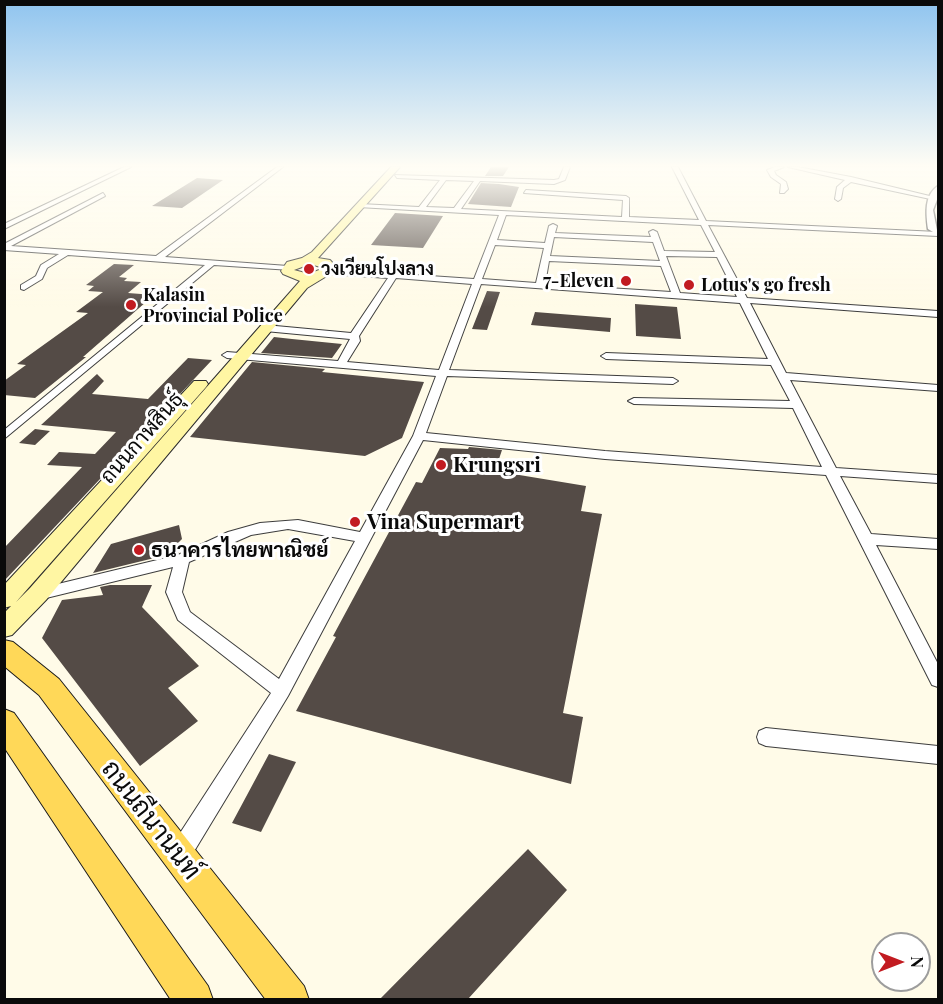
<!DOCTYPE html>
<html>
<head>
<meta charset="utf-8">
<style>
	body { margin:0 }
	#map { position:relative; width:943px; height:1004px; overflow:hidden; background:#fffbe8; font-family:"Playfair Display",serif }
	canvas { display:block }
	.frame { position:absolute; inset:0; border:6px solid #0a0a0a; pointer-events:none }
	.north { position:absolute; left:871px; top:932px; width:60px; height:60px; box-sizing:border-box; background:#fff; border:2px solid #9d9d9d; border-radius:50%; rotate:90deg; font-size:16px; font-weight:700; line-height:24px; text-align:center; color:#0a0a0a }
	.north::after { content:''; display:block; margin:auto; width:21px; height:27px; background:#c21b21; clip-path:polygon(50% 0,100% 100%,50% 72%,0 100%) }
</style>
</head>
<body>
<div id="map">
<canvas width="943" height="1004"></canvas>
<div class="frame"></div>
<div class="north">N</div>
</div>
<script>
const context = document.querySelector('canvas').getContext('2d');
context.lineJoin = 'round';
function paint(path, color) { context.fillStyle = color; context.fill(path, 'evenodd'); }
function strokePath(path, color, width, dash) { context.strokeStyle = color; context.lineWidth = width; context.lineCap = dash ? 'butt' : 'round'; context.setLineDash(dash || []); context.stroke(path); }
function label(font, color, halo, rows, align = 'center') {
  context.font = font + ' "Playfair Display",Sarabun,serif'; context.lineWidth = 6; context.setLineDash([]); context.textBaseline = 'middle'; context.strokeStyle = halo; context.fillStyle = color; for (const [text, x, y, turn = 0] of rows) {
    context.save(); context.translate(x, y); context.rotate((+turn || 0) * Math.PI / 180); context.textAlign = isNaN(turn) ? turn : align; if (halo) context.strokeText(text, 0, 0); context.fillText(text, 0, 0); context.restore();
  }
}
paint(new Path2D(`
	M491 167H509L503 176H485Z
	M197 178 223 180 182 208 152 206Z
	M481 183 499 184 519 187 511 207 468 204Z
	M395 213 443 216 423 248 371 245Z
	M114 264 134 265 119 277 127 278 124 281 141 282 128 293 154 295 83 357H86L35 398 4 395V381L26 365 17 364 88 313 76 312 103 292 88 291 94 286 86 285Z
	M487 291 500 292 487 330 472 329Z
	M635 304 677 307 681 339 636 336Z
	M535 312 611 318 610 332 531 325Z
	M274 337 292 339 342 344 332 358 261 353Z
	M188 358 212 360 4 581V548L82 467 47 465 59 452 95 454 116 432 41 425 97 374 104 381 92 394 148 399Z
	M252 362 325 369 322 372 424 382 402 438 365 456 190 437Z
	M35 429 50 431 35 445 19 443Z
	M469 447 502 450 495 471 586 486 581 511 602 514 563 713 583 717 571 784 296 711 336 637 333 636 416 482 422 483 440 448 468 449Z
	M179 525 182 539 178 543 179 552 93 573 111 544Z
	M110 585H152L142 607 199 666 168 688 198 721 140 766 42 638 62 600 103 595 100 587Z
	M269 754 296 762 261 832 232 823Z
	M528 849 567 890 468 999H380Z`), '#544b46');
const minor = new Path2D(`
	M124 167H131L4 229V224Z
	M277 167H283L165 257 288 266 292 268 291 270 214 265 4 439V430L205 265 68 255 47 268 42 279 24 290 21 289V285L36 276 41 265 59 254 4 250V244L103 193 105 196 11 246 156 256Z
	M564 167H570L565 180 554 184 480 181 461 209 622 217 623 200 524 193 526 190 626 196 629 198V217L699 220 672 167H678L706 221 938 232V236L708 225 747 298 938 311V317L750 303 786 373 938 385V391L790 380 836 468 938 475V483L840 476 871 534 938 539V549L876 545 938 664V687L932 685 826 475 605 459 423 440 288 696 187 863 179 866 171 863 168 855 171 847 271 693 178 620 166 592 173 567 38 600 33 598 30 594 33 590 178 555 228 532 260 523 298 520 360 532 413 436 436 376 227 358 222 355 227 352 338 361 350 339 265 331 260 328 265 325 351 333 388 278 330 274 327 273V269L474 279 499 215 358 207 360 204 419 207 440 180 397 178 395 175 554 180 559 179ZM446 180 474 181 454 208 426 207ZM506 215 701 225 715 252 664 251 657 232 653 230 649 232 651 237 555 233 557 226 553 224 549 226 545 243 497 240ZM554 237 653 242 660 261 550 256ZM495 245 544 248 536 283 482 279ZM666 256 717 257 737 297 680 293ZM549 261 661 266 671 292 545 284ZM396 278 472 284 439 370 347 362 360 341 359 336ZM481 284 740 303 768 359 606 353 601 356 606 359 771 365 790 401 634 398 628 401 634 404 793 408 822 467 605 451 426 433 447 376 673 384 678 381 673 378 449 370ZM288 529 355 541 279 679 190 612 182 592 189 562 251 535Z
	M775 167H784L774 171 776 175 786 182 788 189 784 193H780L781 184 771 177 767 170Z
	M788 167H798L851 177 938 198 935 200 851 182 843 188 841 199 838 201 835 199 837 187 845 180Z
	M766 728 938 746V764L766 746 759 743 757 737 759 731Z`);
const tertiary = new Path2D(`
	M938 186V197L933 210 938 235 928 229C926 214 924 195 938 186Z`);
const secondary = new Path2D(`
	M391 167H400L318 258 330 260 337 268 335 271 307 288 46 600 12 635 4 637V613L11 606 4 608V585L194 381H206L208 384 206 387 16 602 30 588 300 281 283 274 281 271 287 262 302 258 312 252ZM310 264 324 268 309 274 294 270Z`);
const primary = new Path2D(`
	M4 640 13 642 59 679 304 986 309 1000H266L39 695 4 666Z
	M4 709 14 713 208 986 213 1000H171L4 747Z`);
strokePath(minor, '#3d3d3d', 2);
strokePath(tertiary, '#3d3d3d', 3);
strokePath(secondary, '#2c2c2c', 2);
strokePath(primary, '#1b1b1b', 2);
paint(minor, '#fff');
paint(tertiary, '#fff');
paint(secondary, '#fff6a3');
paint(primary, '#ffd858');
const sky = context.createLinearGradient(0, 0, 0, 307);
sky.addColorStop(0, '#8fc4ef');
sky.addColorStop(0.54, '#fffdf5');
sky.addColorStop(1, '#fffdf500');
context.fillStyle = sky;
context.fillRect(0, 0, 943, 307);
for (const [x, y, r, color] of [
	[309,269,6,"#c21b21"],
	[626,281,6,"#c21b21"],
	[689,285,6,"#c21b21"],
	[131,305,6,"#c21b21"],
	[441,465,6,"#c21b21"],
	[355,522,6,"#c21b21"],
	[139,550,6,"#c21b21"]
]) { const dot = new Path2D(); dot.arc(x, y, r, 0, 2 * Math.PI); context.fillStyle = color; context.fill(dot); strokePath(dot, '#fff', 2); }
label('bold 18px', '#0a0a0a', '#fff', [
	["วงเวียนโปงลาง",321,269],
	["7-Eleven",614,281,"right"],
	["Lotus's go fresh",701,285],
	["Kalasin",143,295],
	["Provincial Police",143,316]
], 'left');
label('21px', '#0a0a0a', '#fff', [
	["ถนนกาฬสินธุ์",142,438,-49]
]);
label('bold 21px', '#0a0a0a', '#fff', [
	["Krungsri",453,465],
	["Vina Supermart",367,522],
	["ธนาคารไทยพาณิชย์",151,550]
], 'left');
label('26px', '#0a0a0a', '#fff', [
	["ถนนถีนานนท์",151,820,52]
]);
</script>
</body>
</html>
